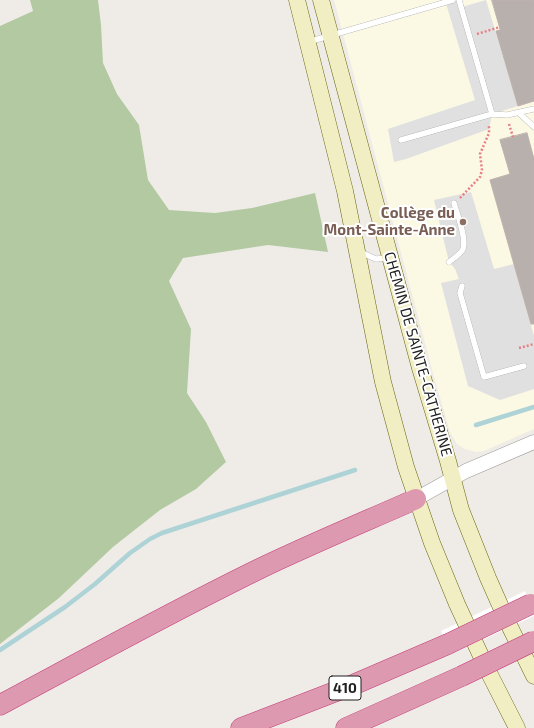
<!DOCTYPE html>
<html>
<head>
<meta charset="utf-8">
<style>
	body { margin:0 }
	canvas { display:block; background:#efece7 }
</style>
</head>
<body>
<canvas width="534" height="728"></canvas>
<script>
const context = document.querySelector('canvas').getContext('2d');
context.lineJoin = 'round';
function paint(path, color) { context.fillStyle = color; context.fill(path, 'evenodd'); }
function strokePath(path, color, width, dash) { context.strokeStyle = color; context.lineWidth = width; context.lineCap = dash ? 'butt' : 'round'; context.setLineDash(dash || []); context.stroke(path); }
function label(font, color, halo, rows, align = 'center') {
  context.font = font + ' "Exo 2",sans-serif'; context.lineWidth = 4; context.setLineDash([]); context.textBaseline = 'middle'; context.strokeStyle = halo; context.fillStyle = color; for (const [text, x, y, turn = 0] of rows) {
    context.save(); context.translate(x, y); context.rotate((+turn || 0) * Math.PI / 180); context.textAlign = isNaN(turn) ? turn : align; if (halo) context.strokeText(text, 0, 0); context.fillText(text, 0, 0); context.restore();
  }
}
paint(new Path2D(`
	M334 0H534V429L484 451 476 452 465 449 457 444 450 432 434 377Z`), '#fbf8e4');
paint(new Path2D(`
	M30 0H98L101 25 103 63 117 94 139 125 148 180 169 210 215 213 252 208 315 193 328 252 268 245 183 258 169 281 191 329 187 393 206 422 226 462 196 489 160 510 113 547 59 598 0 644V26L33 11Z`), '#b3c9a2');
paint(new Path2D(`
	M445 0H459L462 7 486 0 518 106 492 114 489 129 406 159 394 162 388 129 475 100Z
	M471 192 494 269 514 264 534 336V389L500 400 468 386 441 283 459 279 455 269 449 262 434 200Z`), '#e0e0e0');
paint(new Path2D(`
	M525 591 534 611V616L452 654 441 631Z`), '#fff');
strokePath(new Path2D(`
	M476 425 534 407
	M0 650 65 607 95 584 130 553 150 539 162 533 355 470`), '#aed3d7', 4.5);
const building = new Path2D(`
	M492 0H534V101L518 106 496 31 500 30Z
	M527 133 534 159V324H531L490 180 510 174 500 140Z`);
paint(building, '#b8b0ad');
strokePath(building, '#bfb1ac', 1);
const service = new Path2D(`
	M308 42 453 0
	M519 113 534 127
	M492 114 507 115 534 109
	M401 140 492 114 459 0
	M360 252 376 259 389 258
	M449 262C454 258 461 254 463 249 467 239 457 214 454 203
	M462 286 460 293 484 377 524 366`);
const tertiary = new Path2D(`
	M416 499 466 471 534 442`);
const secondary = new Path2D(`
	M297 0 345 191 383 382 406 467 432 543 457 604 487 669 517 728
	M321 0 420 368 448 461 461 510 488 578 508 623 534 676`);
const motorway = new Path2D(`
	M0 705C86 659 171 612 259 569 311 544 364 522 416 499
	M241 728 355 684 448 644
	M346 728 462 676`);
strokePath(service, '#9d9d9d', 6);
strokePath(tertiary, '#9d9d9d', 15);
strokePath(secondary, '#6a6813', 17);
strokePath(motorway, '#c53d7e', 21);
strokePath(new Path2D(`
	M477 34 500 27
	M509 124 513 137
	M460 198 480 177 482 170 480 154 489 133V125
	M519 348 534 344`), '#e97f83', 2.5, [2, 2]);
strokePath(service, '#fff', 5.5);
strokePath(tertiary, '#fff', 14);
strokePath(secondary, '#f2eec3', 16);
strokePath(motorway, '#dc99af', 20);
const motorwayBridge = new Path2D(`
	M448 644 531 604
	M462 676 534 641`);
strokePath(motorwayBridge, '#c53d7e', 21, []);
strokePath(motorwayBridge, '#dc99af', 20);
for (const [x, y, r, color] of [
	[463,222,4,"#8d6e63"]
]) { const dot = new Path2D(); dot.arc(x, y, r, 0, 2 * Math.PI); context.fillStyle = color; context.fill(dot); strokePath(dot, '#fff', 1.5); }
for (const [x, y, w] of [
	[345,688,32]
]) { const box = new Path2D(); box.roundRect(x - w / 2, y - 12, w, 24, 3); context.fillStyle = '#fff'; context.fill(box); strokePath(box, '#202020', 1); }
label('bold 14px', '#202020', null, [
	["410",345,688]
]);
label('bold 15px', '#785e54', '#fff', [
	["Collège du",455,213],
	["Mont-Sainte-Anne",455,230]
], 'right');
label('15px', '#202020', '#fff', [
	["CHEMIN DE SAINTE-CATHERINE",418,354,74]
]);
</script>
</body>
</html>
